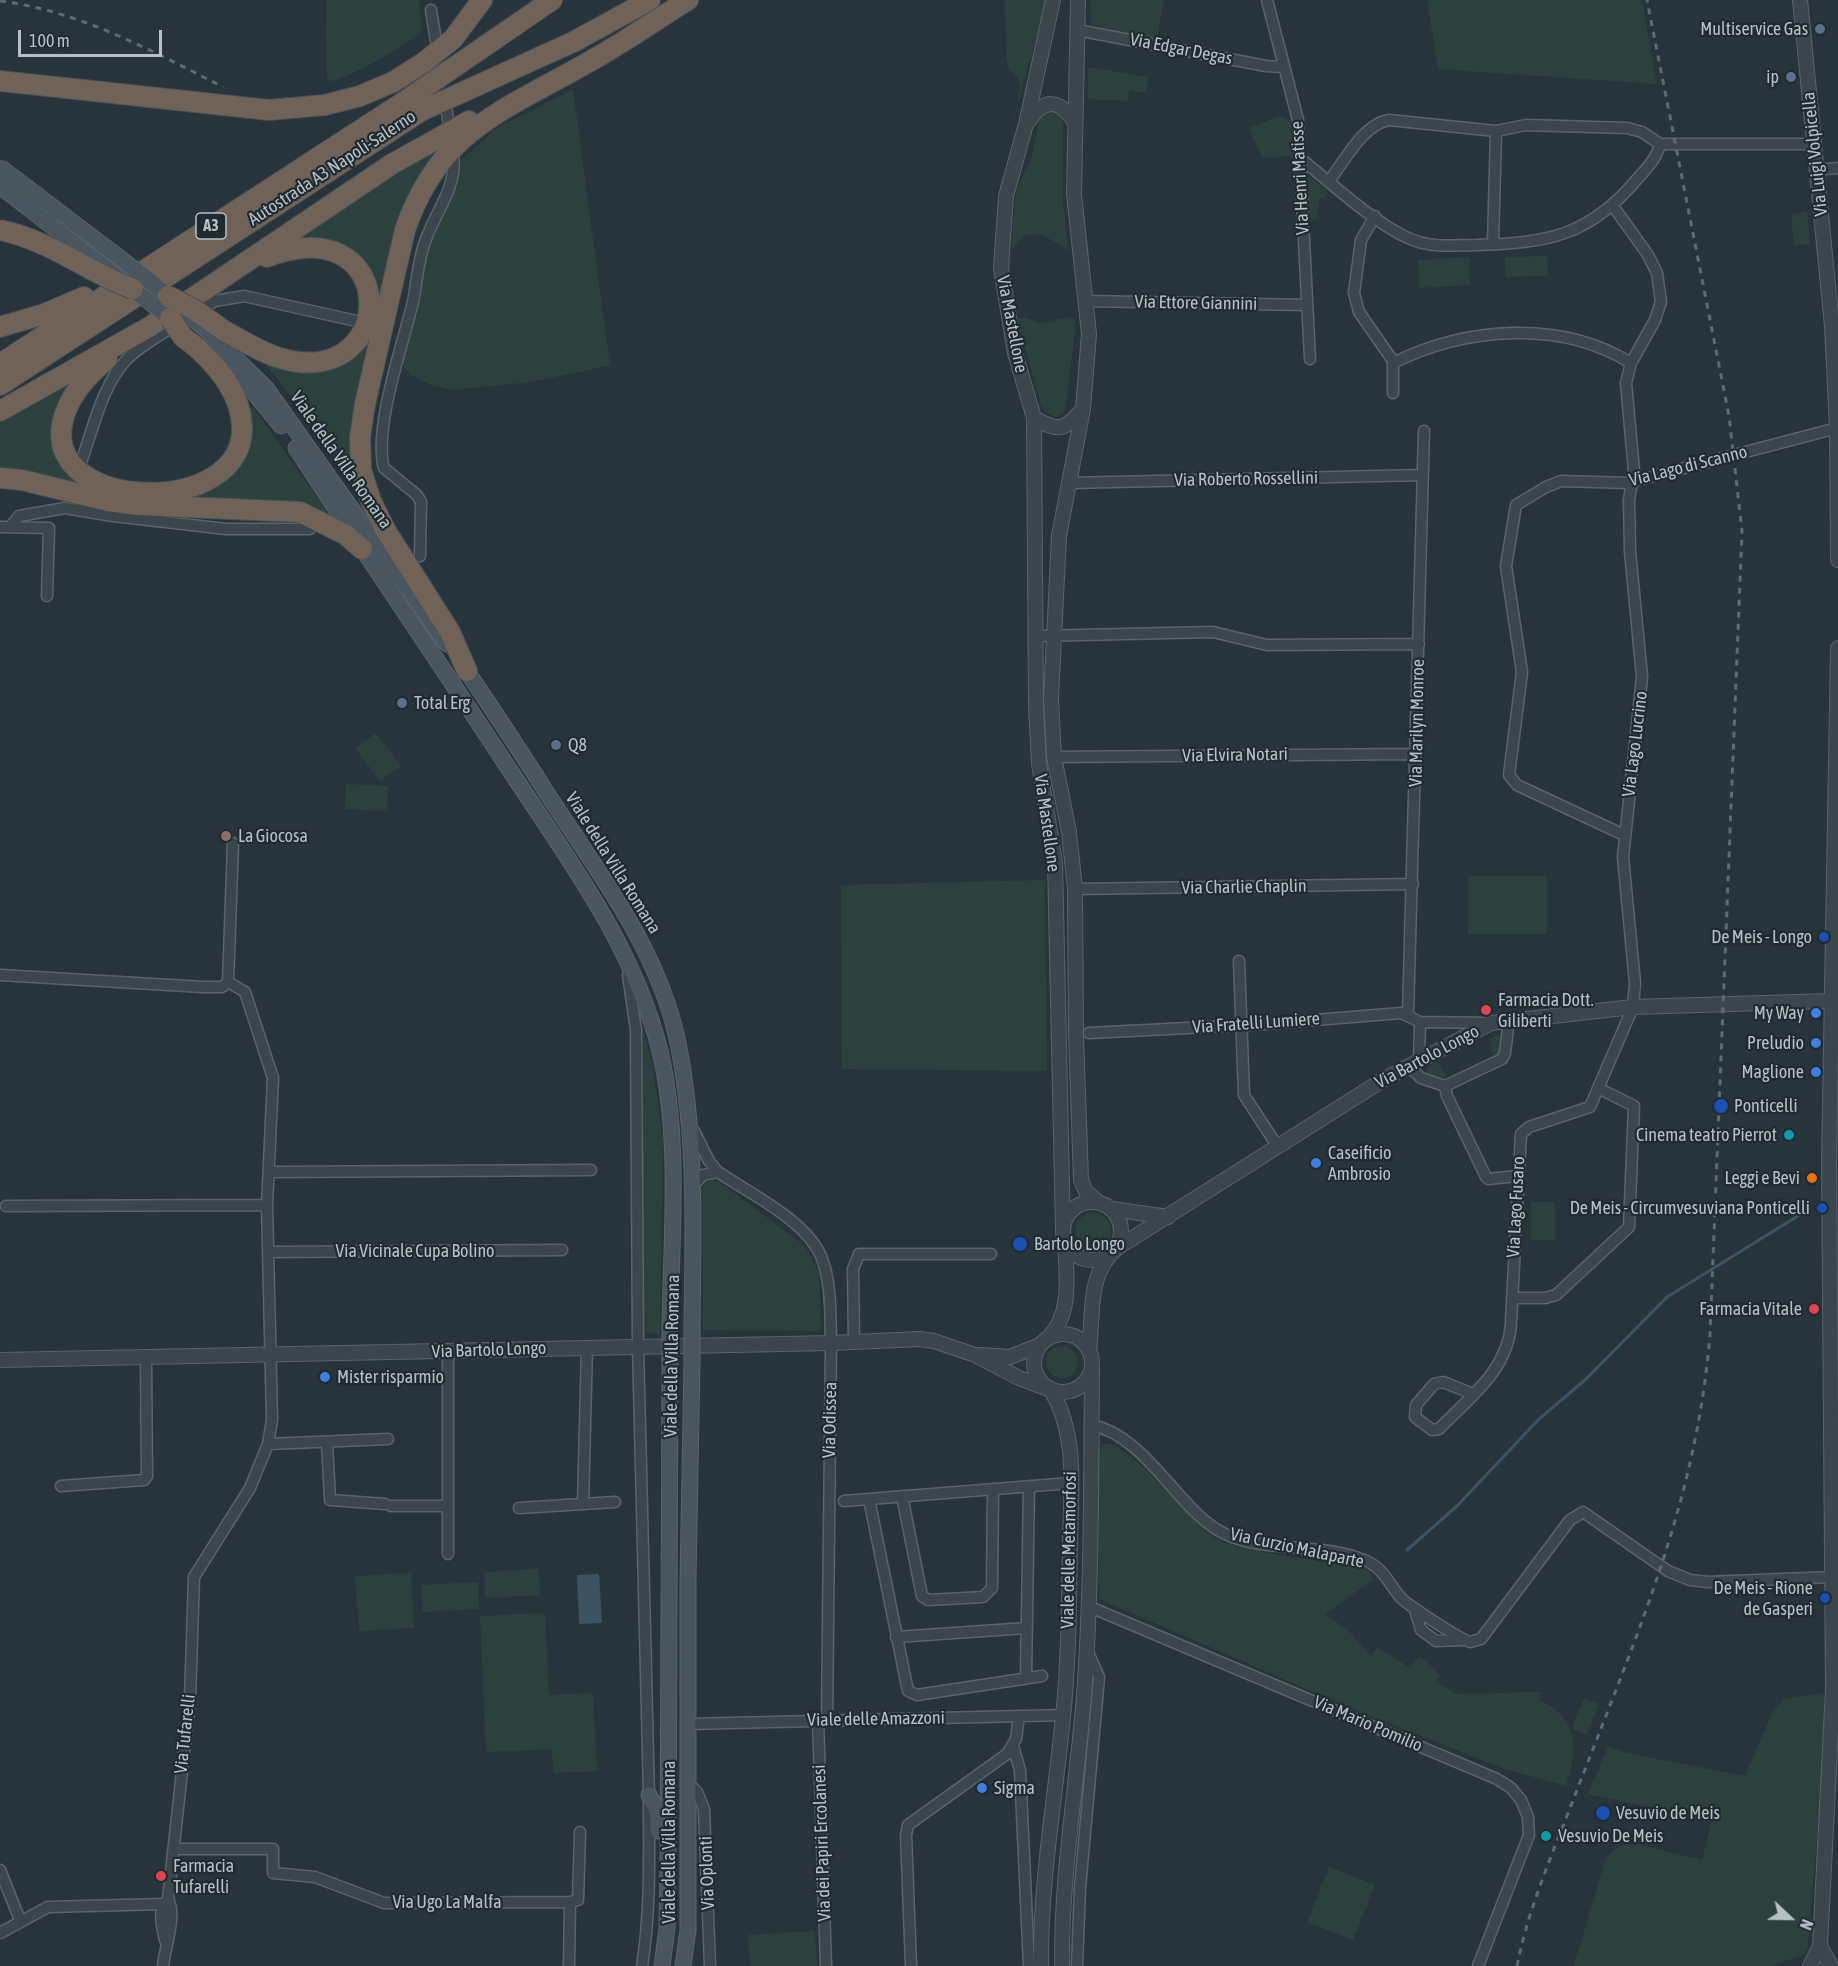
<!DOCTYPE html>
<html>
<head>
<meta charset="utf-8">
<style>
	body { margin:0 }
	#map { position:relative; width:1838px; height:1966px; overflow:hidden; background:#27343c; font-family:"Asap Condensed",sans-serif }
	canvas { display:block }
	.north { position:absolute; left:1760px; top:1888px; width:60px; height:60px; -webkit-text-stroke:4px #1f2b31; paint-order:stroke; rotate:112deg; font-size:16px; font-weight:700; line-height:24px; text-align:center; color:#b6c1c7 }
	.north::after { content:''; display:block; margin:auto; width:21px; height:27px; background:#b6c1c7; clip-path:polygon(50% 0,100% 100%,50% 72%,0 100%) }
	.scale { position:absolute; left:18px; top:30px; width:144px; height:27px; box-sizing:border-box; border:3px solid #b6c1c7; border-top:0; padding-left:8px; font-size:18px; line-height:21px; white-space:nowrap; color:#b6c1c7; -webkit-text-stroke:4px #1f2b31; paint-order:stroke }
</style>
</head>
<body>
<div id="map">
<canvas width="1838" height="1966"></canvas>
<div class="north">N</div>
<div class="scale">100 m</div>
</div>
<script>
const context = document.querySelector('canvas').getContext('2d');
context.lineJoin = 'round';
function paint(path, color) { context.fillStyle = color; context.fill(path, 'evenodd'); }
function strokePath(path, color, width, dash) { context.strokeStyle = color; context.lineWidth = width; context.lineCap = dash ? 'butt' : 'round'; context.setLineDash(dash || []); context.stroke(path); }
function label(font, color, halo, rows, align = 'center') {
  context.font = font + ' "Asap Condensed",sans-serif'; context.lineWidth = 4.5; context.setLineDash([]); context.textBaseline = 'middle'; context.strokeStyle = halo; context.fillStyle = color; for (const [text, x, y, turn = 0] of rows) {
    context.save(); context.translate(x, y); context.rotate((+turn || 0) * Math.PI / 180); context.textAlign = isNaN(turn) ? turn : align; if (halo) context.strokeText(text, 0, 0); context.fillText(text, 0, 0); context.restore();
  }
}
paint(new Path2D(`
	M326 0H422L419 2 422 30C411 43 343 83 327 81Z
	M1005 0H1046L1012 127 1020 89 1018 78 1009 68 1006 58Z
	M1090 0H1164L1157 39 1091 25Z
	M1427 0H1642L1657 84 1438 69Z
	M1088 67 1148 77 1146 92 1129 91 1128 101 1088 99Z
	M573 89 610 365 532 382 451 390 431 385 411 375 401 363C409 325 413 283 426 246 435 218 460 194 459 162L497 128Z
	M1049 111 1061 116 1063 123V202L1068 250C1059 245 1051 238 1040 235 1035 234 1029 236 1024 235L1012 249 1014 204 1019 185 1031 160 1038 124 1043 114Z
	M1279 116 1290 120 1291 124 1293 156 1262 158 1249 128Z
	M442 143 447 145 425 175 375 349 363 504 301 408 256 353 272 360 362 343 366 269 291 242Z
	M1305 173 1328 191 1325 200 1320 198 1317 219 1308 221Z
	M1807 212 1810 244 1794 246 1791 214Z
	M1547 256 1548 276 1505 277V257Z
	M1469 257 1470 285 1419 288 1418 260Z
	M1071 317 1076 321 1066 407 1063 414 1055 417 1043 410 1016 318H1027L1039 323Z
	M70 379 75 384C69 395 61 405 58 417 54 430 56 446 63 457 91 508 199 507 236 467 251 451 252 430 248 410L253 407 332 518 330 520C270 492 200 505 135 499 89 495 46 479 0 473V415Z
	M376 733 401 766 380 781 355 748Z
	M346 784 388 786 387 811 345 809Z
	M1468 876H1547V934H1468Z
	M1045 880 1047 1071 842 1069 841 885Z
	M643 1027 653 1068 663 1143 660 1334 647 1332 642 1324Z
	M1503 1033C1502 1043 1504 1053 1493 1058L1489 1039Z
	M1438 1062 1447 1077 1427 1076V1068Z
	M711 1180 721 1183 805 1246 819 1273 821 1331 703 1330 702 1189 706 1182Z
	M1531 1202H1555V1240H1531Z
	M1075 1231a18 18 0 1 1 36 0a18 18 0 1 1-36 0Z
	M1046 1362a16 16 0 1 1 32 0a16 16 0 1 1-32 0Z
	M1109 1443C1144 1458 1182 1514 1215 1538 1232 1551 1332 1562 1359 1566L1368 1571 1374 1579 1325 1614 1348 1630 1370 1656 1378 1647 1409 1667 1420 1656 1440 1675 1436 1682 1457 1694 1541 1692 1539 1700C1579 1718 1578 1749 1566 1786L1505 1769 1360 1712 1099 1599 1098 1452 1104 1444Z
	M539 1569 540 1595 486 1598 484 1572Z
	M411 1573 414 1628 359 1631 355 1576Z
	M478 1582 479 1609 422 1612 421 1585Z
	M545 1613 549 1695 593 1693 597 1771 553 1773 552 1749 486 1752 480 1616Z
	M1824 1693V1753L1808 1944 1805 1954 1772 1966H1574L1606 1857 1621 1845 1636 1844 1702 1860 1712 1821 1588 1794 1608 1747 1626 1753 1745 1776 1772 1713 1783 1699Z
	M1584 1698 1599 1704 1587 1735 1572 1729Z
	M1329 1867 1375 1885 1353 1940 1307 1922Z
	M815 1931 817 1966H750L748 1935Z`), '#2c413d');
paint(new Path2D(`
	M599 1574 602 1623 579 1624 577 1575Z`), '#3c5461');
strokePath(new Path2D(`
	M1407 1550 1457 1506 1539 1419 1585 1380 1667 1297 1801 1214 1810 1201`), '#3c5461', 3);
const minor = new Path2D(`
	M1267 0 1298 120 1310 359
	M431 10 436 41
	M1077 30 1266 66 1284 67
	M447 112 449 125
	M1299 157C1328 181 1380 228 1413 240 1433 248 1455 245 1476 245 1548 243 1590 236 1638 178 1647 168 1657 158 1660 144
	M1816 170 1838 168
	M1329 181C1344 162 1363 124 1389 120L1496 131 1526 125 1627 128 1642 132 1660 144H1813
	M1375 216 1361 240 1354 293 1359 312 1393 361V393
	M1493 244 1496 131
	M1085 301 1307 305
	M194 313 215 301 244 296 361 322
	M1393 363C1466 327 1560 319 1631 363
	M80 465C93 430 102 384 128 358 143 344 162 334 179 323
	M1068 483 1423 475
	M0 527 49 528 47 596
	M10 527 19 516 65 508 113 516 226 529H310
	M420 556 421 502 417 495 384 468C373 430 403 343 413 302 417 281 418 259 426 239 437 209 458 186 453 153
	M1036 636 1213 632 1267 645 1419 644
	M1054 757 1416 754
	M1624 835 1517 785 1509 775 1522 672 1506 566 1516 505 1546 487 1561 481 1627 483 1837 428
	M1075 889 1413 884
	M1239 961 1244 1095 1278 1147
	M0 975 203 987H222L228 982 245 992 273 1078 267 1205 272 1420 268 1444 250 1488 194 1577 190 1699 168 1899C157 1910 162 1927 165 1940
	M628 975 636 1030 638 1346 649 1795C649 1852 651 1910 642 1966
	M228 982 233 843
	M1408 1014 1424 431
	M1089 1033 1266 1024 1401 1013 1420 1022
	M1419 1060 1420 1022 1491 1023
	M1408 1066 1421 1078 1445 1086 1502 1059 1505 1053 1509 1020
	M1445 1086 1447 1096 1486 1177 1488 1179 1517 1176
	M694 1131 709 1161 718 1172C751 1194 805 1220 821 1256 832 1283 830 1315 831 1343L827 1720
	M270 1172 591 1170
	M694 1185 703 1175 718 1172
	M6 1206 267 1205
	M268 1252 562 1250
	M1512 1298H1545L1556 1295 1629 1227 1634 1106 1598 1088
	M1511 1321 1521 1134 1529 1127 1590 1107 1633 1007 1635 983 1623 857 1642 677 1630 551 1629 500 1634 471 1626 383 1631 363 1655 320 1661 302 1657 273 1648 255 1613 206
	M854 1342 853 1269 859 1254H991
	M1473 1394 1443 1382 1434 1384 1416 1405 1415 1417 1432 1430 1439 1429C1469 1398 1508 1370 1511 1324
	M1091 1425C1144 1435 1174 1502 1216 1529 1256 1555 1320 1541 1364 1560 1384 1568 1388 1583 1401 1598 1408 1605 1461 1640 1470 1642L1481 1639 1570 1520 1583 1512 1668 1571 1690 1580 1708 1582 1833 1577
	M327 1442 330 1500 385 1504
	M268 1444 388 1439
	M61 1486 144 1480 147 1476 146 1358
	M902 1496 922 1596 928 1600 983 1597 992 1588 993 1489
	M869 1499 908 1691 917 1695 1042 1676
	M844 1501 1071 1483
	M583 1504 587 1347
	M391 1506H448
	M519 1508 615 1502
	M448 1554V1351
	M1090 1607 1497 1779 1511 1788 1521 1800 1528 1817 1529 1835 1478 1966
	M1415 1610 1421 1630 1436 1641 1463 1640
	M896 1637 1027 1628
	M1026 1678 1029 1486
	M818 1720 826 1966
	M689 1724 1063 1715
	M1013 1746 1020 1770 1029 1966
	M689 1784 697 1792 704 1809 710 1966
	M174 1849H273V1873L315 1877 384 1903 570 1902 578 1900 580 1832
	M0 1870 20 1920
	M0 1933 48 1907 163 1904
	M163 1966C165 1946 177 1917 168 1899
	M569 1966 570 1902
	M911 1966 906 1835 908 1825 1007 1754 1016 1739 1019 1716
	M1077 1966 1080 1888 1099 1677 1087 1650`);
const tertiary = new Path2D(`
	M1053 0 1026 124 1006 196 1001 268 1015 353 1034 418 1036 706 1039 764 1055 862 1063 1229
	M1078 0 1074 194 1089 334 1083 409 1059 536 1051 699 1054 757 1069 832 1075 889 1076 1034 1081 1180 1086 1192 1098 1202
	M1800 0 1832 326 1837 428 1838 560
	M1028 122C1044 97 1060 99 1075 123
	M1034 418C1058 432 1064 431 1082 410
	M1063 1231a29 29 0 1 1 58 0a29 29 0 1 1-58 0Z
	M1112 1209 1168 1217
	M1034 1363a29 29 0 1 1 58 0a29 29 0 1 1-58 0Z
	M1049 1337C1073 1312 1066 1273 1065 1242
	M1089 1350C1094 1313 1086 1275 1117 1248L1386 1078 1491 1023 1633 1007 1830 1001
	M980 1355 1010 1357 1040 1345
	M0 1360 831 1343 919 1339 934 1341 975 1355 1019 1378 1051 1390
	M1820 1946 1831 1966
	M1041 1966C1040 1883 1055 1800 1063 1717 1069 1659 1069 1599 1070 1540 1071 1488 1078 1436 1051 1390
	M1062 1966C1061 1875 1077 1785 1084 1695 1092 1586 1091 1477 1092 1368
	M1810 1966 1820 1946 1833 1689 1829 1162 1838 648`);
const secondary = new Path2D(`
	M212 335 266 388 447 644
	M207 347 242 378 281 426
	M296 448C366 556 439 662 509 769 568 859 634 946 660 1051 681 1140 671 1237 670 1327
	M461 663C494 710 525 759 556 807 605 881 660 955 678 1043 697 1137 693 1233 692 1328
	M649 1795 658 1812V1831
	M662 1966 667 1928 668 1867 670 1362
	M683 1966 688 1930V1580L692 1362`);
const motorway = new Path2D(`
	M0 81 269 110 325 105 360 96 393 82 423 63 453 39 482 0
	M0 327 44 314 84 297
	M223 330C247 343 271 359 298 362 401 373 394 208 267 257
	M107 359C86 377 67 397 62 425 47 513 245 517 242 427 241 394 219 368 196 347
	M0 364 399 105 552 0
	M0 385 421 111 573 42 650 0
	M0 411 151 326 392 164 469 121
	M0 478 22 480 108 501 138 505 300 512 346 535 362 549
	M467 671 450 632 386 531 371 501 361 470 360 437 365 404 405 230C439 130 503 111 587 63 622 44 654 21 688 0`);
strokePath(minor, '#58646a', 13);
strokePath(tertiary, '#58646a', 16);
strokePath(secondary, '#58646a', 17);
strokePath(motorway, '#455157', 22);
strokePath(minor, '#3a464c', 10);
strokePath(tertiary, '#3a464c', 14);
strokePath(secondary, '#49565f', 15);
strokePath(motorway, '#716258', 20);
strokePath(new Path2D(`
	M0 1C80 11 152 51 223 87
	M1517 1966C1529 1905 1555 1848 1577 1790 1636 1637 1697 1500 1710 1334L1742 531 1729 416 1647 0`), '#5d6b73', 3, [6, 6]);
const secondaryBridge = new Path2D(`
	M0 167 146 278 212 335
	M0 186 178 324
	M670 1327V1362
	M692 1328V1362`);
const motorwayBridge = new Path2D(`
	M0 230C50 240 87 272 133 289
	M168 296 195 310 223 330
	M170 318 183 337 196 347`);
strokePath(secondaryBridge, '#58646a', 17, []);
strokePath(motorwayBridge, '#455157', 22, []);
strokePath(secondaryBridge, '#49565f', 15);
strokePath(motorwayBridge, '#716258', 20);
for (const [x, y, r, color] of [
	[1820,29,6,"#5c6f8a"],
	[1791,77,6,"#5c6f8a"],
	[402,703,6,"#5c6f8a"],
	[556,745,6,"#5c6f8a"],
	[226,836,6,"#8d6e63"],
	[1824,937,6,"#1a4fb4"],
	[1486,1010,6,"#e0444e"],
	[1816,1013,6,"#3f7fe0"],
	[1816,1043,6,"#3f7fe0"],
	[1816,1072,6,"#3f7fe0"],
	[1721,1106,8,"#1a4fb4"],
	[1789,1135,6,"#0f9aa8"],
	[1316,1163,6,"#3f7fe0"],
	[1812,1178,6,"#e8710a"],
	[1822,1208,6,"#1a4fb4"],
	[1020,1244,8,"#1a4fb4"],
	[1814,1309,6,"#e0444e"],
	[325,1377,6,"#3f7fe0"],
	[1825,1598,6,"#1a4fb4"],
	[982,1788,6,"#3f7fe0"],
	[1603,1813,8,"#1a4fb4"],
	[1546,1836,6,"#0f9aa8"],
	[161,1876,6,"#e0444e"]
]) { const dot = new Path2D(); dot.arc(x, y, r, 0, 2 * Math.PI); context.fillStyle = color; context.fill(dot); strokePath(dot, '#1f2b31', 2); }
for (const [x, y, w] of [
	[211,226,30]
]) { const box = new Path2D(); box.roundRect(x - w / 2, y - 13, w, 26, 4.5); context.fillStyle = '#1f2b31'; context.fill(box); strokePath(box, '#b6c1c7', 1.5); }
label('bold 16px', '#b6c1c7', null, [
	["A3",211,226]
]);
label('18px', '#b6c1c7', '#1f2b31', [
	["Multiservice Gas",1808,29,"right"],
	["ip",1779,77,"right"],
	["Total Erg",414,703],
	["Q8",568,745],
	["La Giocosa",238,836],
	["De Meis - Longo",1812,937,"right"],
	["Farmacia Dott.",1498,1000],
	["Giliberti",1498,1021],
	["My Way",1804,1013,"right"],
	["Preludio",1804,1043,"right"],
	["Maglione",1804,1072,"right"],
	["Ponticelli",1734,1106],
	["Cinema teatro Pierrot",1777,1135,"right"],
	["Caseificio",1328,1153],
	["Ambrosio",1328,1174],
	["Leggi e Bevi",1800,1178,"right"],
	["De Meis - Circumvesuviana Ponticelli",1810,1208,"right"],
	["Bartolo Longo",1034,1244],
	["Farmacia Vitale",1802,1309,"right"],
	["Mister risparmio",337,1377],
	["De Meis - Rione",1813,1588,"right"],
	["de Gasperi",1813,1609,"right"],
	["Sigma",994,1788],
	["Vesuvio de Meis",1616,1813],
	["Vesuvio De Meis",1558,1836],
	["Farmacia",173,1866],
	["Tufarelli",173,1887]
], 'left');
label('18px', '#b6c1c7', '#1f2b31', [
	["Via Edgar Degas",1181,49,11],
	["Via Luigi Volpicella",1815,154,-96],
	["Autostrada A3 Napoli-Salerno",332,168,-33],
	["Via Henri Matisse",1300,178,-93],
	["Via Ettore Giannini",1196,303,1],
	["Via Mastellone",1012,324,79],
	["Viale della Villa Romana",341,460,55],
	["Via Lago di Scanno",1688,466,-14],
	["Via Roberto Rossellini",1246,479,-1],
	["Via Marilyn Monroe",1417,723,-89],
	["Via Lago Lucrino",1635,744,-83],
	["Via Elvira Notari",1235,755,-1],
	["Via Mastellone",1047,823,82],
	["Viale della Villa Romana",613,863,58],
	["Via Charlie Chaplin",1244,887,-1],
	["Via Fratelli Lumiere",1256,1023,-4],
	["Via Bartolo Longo",1427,1057,-28],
	["Via Lago Fusaro",1516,1207,-87],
	["Via Vicinale Cupa Bolino",415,1251],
	["Via Bartolo Longo",489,1350,-2],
	["Viale della Villa Romana",672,1356,-89],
	["Via Odissea",830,1420,-89],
	["Via Curzio Malaparte",1297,1548,12],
	["Viale delle Metamorfosi",1069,1550,-89],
	["Viale delle Amazzoni",876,1719,-1],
	["Via Mario Pomilio",1368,1724,23],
	["Via Tufarelli",185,1734,-84],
	["Viale della Villa Romana",669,1842,-90],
	["Via dei Papiri Ercolanesi",822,1843,-92],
	["Via Oplonti",707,1873,-92],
	["Via Ugo La Malfa",447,1902]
]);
</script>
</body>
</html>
